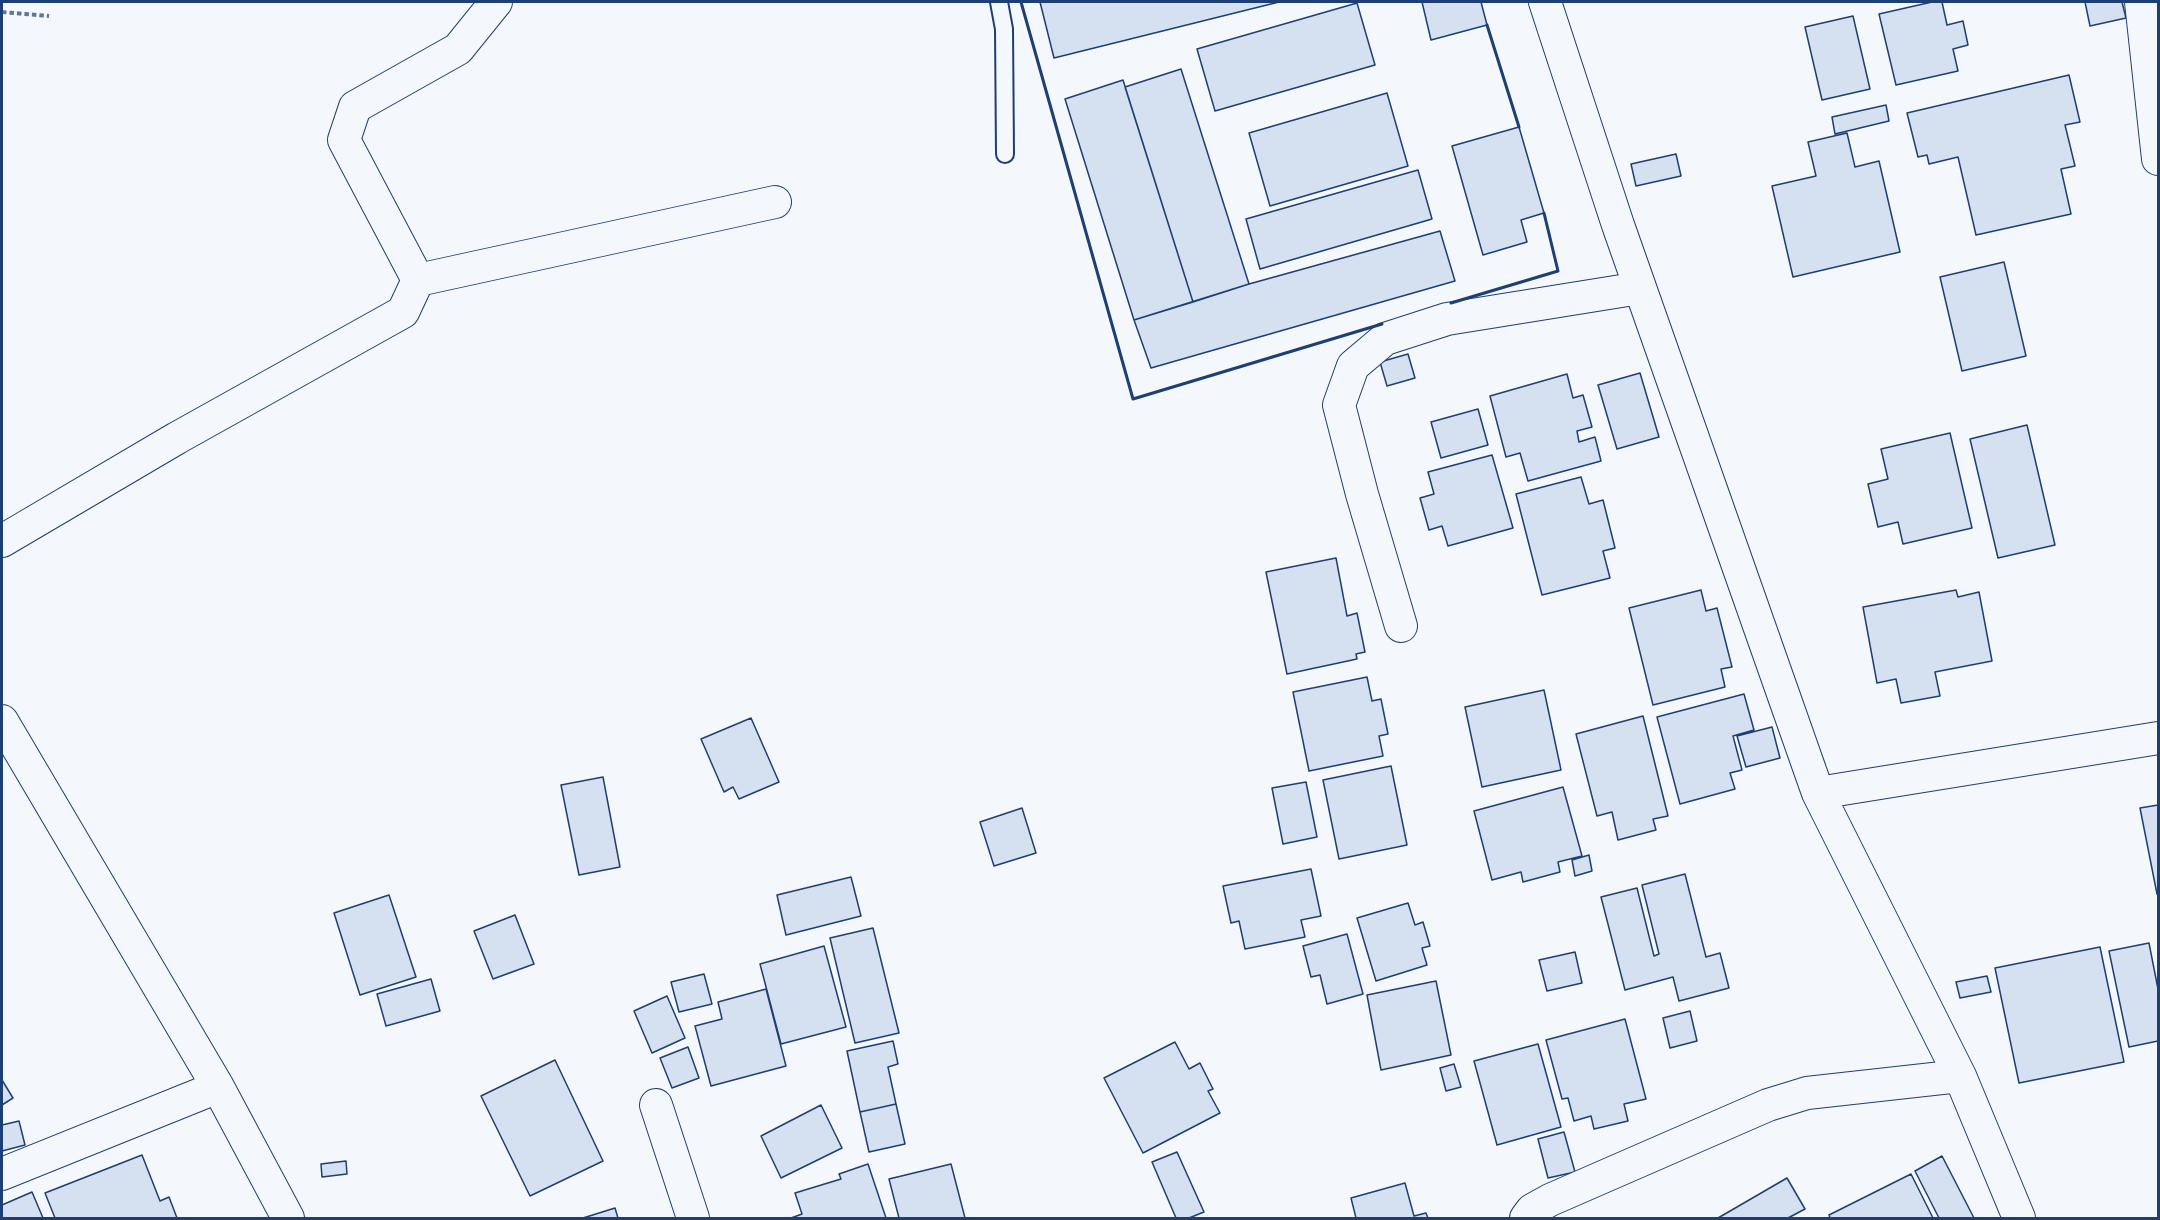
<!DOCTYPE html>
<html>
<head>
<meta charset="utf-8">
<style>
	body { margin:0 }
	#map { position:relative; width:2160px; height:1220px; overflow:hidden; background:#f4f7fb; font-family:"DM Sans",sans-serif }
	canvas { display:block }
	.frame { position:absolute; inset:0; border:3px solid #1d3f73; pointer-events:none }
</style>
</head>
<body>
<div id="map">
<canvas width="2160" height="1220"></canvas>
<div class="frame"></div>
</div>
<script>
const context = document.querySelector('canvas').getContext('2d');
context.lineJoin = 'round';
function paint(path, color) { context.fillStyle = color; context.fill(path, 'evenodd'); }
function strokePath(path, color, width, dash) { context.strokeStyle = color; context.lineWidth = width; context.lineCap = dash ? 'butt' : 'round'; context.setLineDash(dash || []); context.stroke(path); }
const building = new Path2D(`
	M1040 2H1279L1054 58Z
	M1422 2H1481L1487 25 1431 40Z
	M1932 2H1942L1947 25 1963 21 1968 45 1953 49 1958 71 1896 85 1879 14Z
	M2085 2H2122L2126 18 2090 26Z
	M1357 3 1375 65 1215 111 1197 49Z
	M1853 16 1870 89 1822 100 1805 27Z
	M1181 69 1249 284 1193 302 1125 87Z
	M2069 75 2080 122 2065 125 2075 166 2061 169 2071 214 1976 235 1958 157 1929 164 1927 155 1918 157 1907 113Z
	M1123 80 1193 302 1134 320 1065 99Z
	M1387 93 1408 166 1270 206 1249 133Z
	M1886 105 1889 121 1835 134 1832 117Z
	M1519 127 1544 213 1521 220 1527 242 1483 255 1452 146Z
	M1847 133 1855 167 1879 161 1900 252 1793 277 1772 186 1816 176 1808 142Z
	M1676 154 1681 176 1636 186 1631 164Z
	M1418 170 1432 219 1260 269 1246 219Z
	M1440 231 1455 281 1151 368 1134 320 1249 284Z
	M2004 262 2026 356 1962 371 1940 277Z
	M1408 354 1415 378 1387 386 1380 362Z
	M1640 373 1659 437 1617 449 1598 385Z
	M1567 374 1573 398 1583 395 1592 427 1577 431 1579 442 1595 437 1601 461 1528 481 1520 453 1506 457 1490 396Z
	M1478 409 1488 445 1441 458 1431 422Z
	M2027 425 2055 545 1998 558 1970 439Z
	M1950 433 1972 528 1903 544 1898 522 1878 527 1868 484 1888 479 1881 449Z
	M1492 455 1513 528 1448 546 1442 526 1429 530 1420 498 1434 494 1428 472Z
	M1581 477 1589 504 1603 500 1615 548 1603 551 1610 578 1542 595 1516 494Z
	M1336 558 1347 616 1357 613 1365 652 1356 654 1357 659 1287 674 1266 572Z
	M1701 590 1706 611 1717 608 1732 667 1721 669 1725 687 1653 705 1629 608Z
	M1956 590 1958 597 1979 592 1992 661 1935 672 1940 696 1901 703 1896 679 1877 683 1863 607Z
	M1367 677 1372 701 1381 699 1388 734 1379 736 1383 756 1309 771 1293 692Z
	M1544 690 1561 770 1482 787 1465 707Z
	M1744 694 1754 730 1733 736 1742 770 1730 773 1735 789 1680 804 1657 717Z
	M1643 716 1668 816 1653 819 1656 830 1618 840 1612 812 1597 816 1576 734Z
	M751 718 779 782 739 799 733 787 724 792 701 739Z
	M1772 727 1780 758 1746 767 1737 736Z
	M1391 766 1407 845 1339 859 1323 780Z
	M603 777 620 867 579 875 561 785Z
	M1306 782 1317 837 1283 844 1272 788Z
	M1563 787 1582 856 1558 862 1560 872 1523 882 1521 872 1492 880 1474 811Z
	M2158 805V894H2157L2140 808Z
	M1022 808 1036 853 994 866 980 822Z
	M1589 855 1592 871 1575 876 1572 860Z
	M1311 869 1321 916 1301 920 1305 937 1245 949 1239 921 1231 923 1223 886Z
	M1685 874 1706 957 1720 953 1729 988 1679 1001 1673 977 1625 990 1601 897 1637 888 1654 956 1659 954 1642 885Z
	M851 877 861 916 786 935 777 895Z
	M389 895 416 977 360 995 334 913Z
	M1408 903 1415 925 1423 922 1430 946 1422 948 1427 965 1376 981 1357 918Z
	M515 915 534 964 493 979 474 931Z
	M873 928 899 1033 855 1043 830 938Z
	M1347 934 1363 994 1327 1004 1320 975 1311 977 1303 946Z
	M2149 943 2158 989V1041L2129 1047 2109 951Z
	M824 946 846 1027 781 1044 760 964Z
	M2100 947 2124 1062 2019 1083 1995 968Z
	M1575 952 1582 983 1547 991 1539 960Z
	M704 974 712 1004 679 1012 671 982Z
	M1987 976 1991 992 1960 998 1956 982Z
	M431 979 440 1011 386 1026 377 994Z
	M1436 981 1451 1055 1381 1070 1367 995Z
	M766 989 786 1066 711 1086 695 1026 722 1019 718 1002Z
	M667 996 685 1038 652 1053 634 1011Z
	M1690 1011 1697 1041 1670 1048 1663 1018Z
	M1625 1019 1646 1099 1624 1104 1628 1121 1594 1129 1591 1116 1574 1121 1568 1098 1562 1099 1546 1040Z
	M893 1041 898 1064 888 1067 896 1104 860 1112 847 1051Z
	M1175 1042 1189 1069 1200 1063 1213 1089 1208 1091 1220 1113 1143 1153 1104 1078Z
	M1538 1044 1561 1127 1497 1145 1474 1061Z
	M688 1047 699 1078 672 1088 660 1058Z
	M555 1060 603 1161 530 1196 481 1096Z
	M1454 1064 1461 1087 1446 1091 1440 1068Z
	M2 1080 13 1098 2 1105Z
	M896 1104 905 1144 869 1152 860 1112Z
	M821 1105 842 1148 781 1178 761 1136Z
	M19 1121 25 1145 2 1151V1125Z
	M1564 1132 1575 1172 1548 1178 1538 1139Z
	M1177 1152 1204 1212 1189 1218H1176L1152 1162Z
	M142 1155 160 1201 169 1197 177 1218H55L45 1193Z
	M1942 1156 1974 1218H1939L1915 1171Z
	M346 1161 347 1174 322 1177 321 1164Z
	M868 1164 886 1218H791L802 1214 795 1193 841 1179 839 1174Z
	M951 1164 965 1218H899L889 1179Z
	M1911 1174 1933 1218H1830L1829 1215Z
	M1787 1178 1805 1209 1788 1218H1718Z
	M1405 1183 1414 1216 1426 1213 1428 1218H1356L1351 1198Z
	M32 1192 43 1218H2V1205Z
	M615 1208 618 1218H583Z`);
paint(building, '#d5e0f0');
strokePath(building, '#1d3f73', 1.5);
const service = new Path2D(`
	M999 2 1004 29 1005 154`);
const minor = new Path2D(`
	M1545 2 1618 225 1818 793 1960 1076 2019 1218
	M2141 2 2158 159
	M418 280 775 202
	M2 541 177 438 403 312 418 280 344 140 355 107 458 49 496 2
	M1401 626 1362 494 1339 405 1353 366 1385 339 1447 319 1640 288
	M2 721 218 1087 288 1218
	M1818 793 2158 738
	M656 1105 693 1218
	M2 1174 218 1087
	M1526 1218 1532 1210 1550 1200 1768 1105 1807 1093 1960 1076`);
strokePath(service, '#1d3f73', 20);
strokePath(minor, '#1d3f73', 34);
strokePath(new Path2D(`
	M2 12 49 16`), '#5e769c', 4, [4.5, 3]);
strokePath(service, '#f4f7fb', 16);
strokePath(minor, '#f4f7fb', 32);
strokePath(new Path2D(`
	M1021 2 1133 399 1382 324
	M1487 25 1519 127
	M1451 303 1558 271 1544 213`), '#1d3f73', 3);
</script>
</body>
</html>
